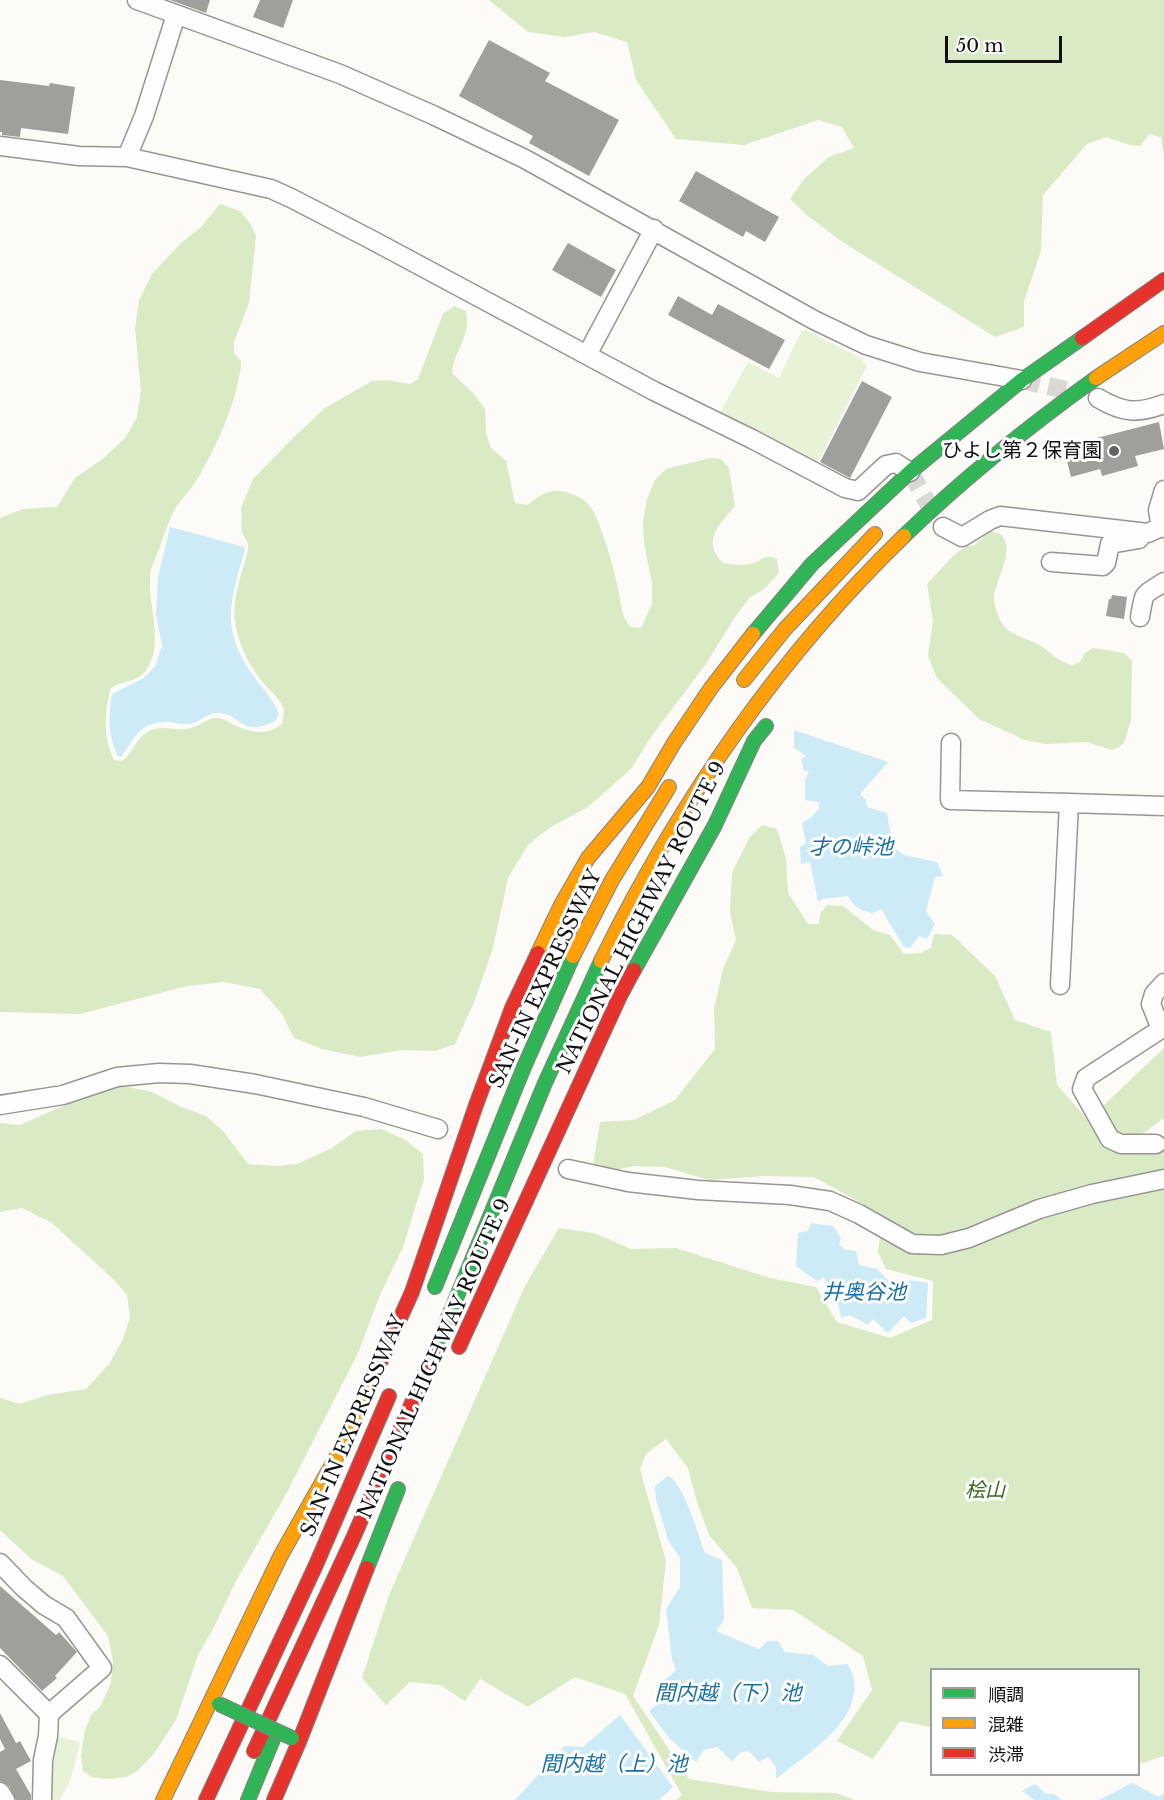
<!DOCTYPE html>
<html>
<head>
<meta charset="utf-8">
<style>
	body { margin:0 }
	#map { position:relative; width:1164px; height:1800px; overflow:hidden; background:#fcfbf7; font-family:"Libre Baskerville","Noto Sans JP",serif }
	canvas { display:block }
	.legend { position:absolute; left:930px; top:1668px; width:210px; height:108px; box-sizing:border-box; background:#fff; border:2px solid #a0a0a0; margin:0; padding:8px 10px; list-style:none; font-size:18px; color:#111 }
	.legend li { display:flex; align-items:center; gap:12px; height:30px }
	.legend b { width:30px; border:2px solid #a0a0a0 }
	.scale { position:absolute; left:945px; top:36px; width:117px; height:27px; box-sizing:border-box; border:3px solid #111; border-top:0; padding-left:8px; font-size:18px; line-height:21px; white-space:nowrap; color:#111; -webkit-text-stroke:4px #fff; paint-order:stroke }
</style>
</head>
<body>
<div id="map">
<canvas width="1164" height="1800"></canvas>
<ul class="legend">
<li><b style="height:8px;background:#30b455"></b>順調</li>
<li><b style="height:8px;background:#ff9f0a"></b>混雑</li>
<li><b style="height:8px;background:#e5322d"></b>渋滞</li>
</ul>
<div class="scale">50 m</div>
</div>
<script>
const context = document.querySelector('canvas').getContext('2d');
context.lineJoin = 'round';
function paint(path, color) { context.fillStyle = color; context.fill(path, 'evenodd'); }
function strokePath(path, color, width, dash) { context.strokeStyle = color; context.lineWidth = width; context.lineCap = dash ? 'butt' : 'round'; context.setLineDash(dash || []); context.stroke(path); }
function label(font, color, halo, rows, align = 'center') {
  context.font = font + ' "Libre Baskerville","Noto Sans JP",serif'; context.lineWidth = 6; context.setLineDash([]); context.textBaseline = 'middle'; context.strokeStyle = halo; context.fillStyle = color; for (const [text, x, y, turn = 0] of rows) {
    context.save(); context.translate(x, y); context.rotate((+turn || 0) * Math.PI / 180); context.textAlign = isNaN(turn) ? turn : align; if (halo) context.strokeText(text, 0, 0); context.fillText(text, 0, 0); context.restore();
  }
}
paint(new Path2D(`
	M802 330H806L861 358 867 366 817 464 768 442 760 433 720 417 719 415 748 362 779 378Z
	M56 1736 80 1742 71 1779 60 1800H49L50 1754Z`), '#e8f2d7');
paint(new Path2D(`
	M489 0H1164V158L1161 137 1149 134 1140 146 1130 145 1106 137 1087 144 1043 195 1041 251 1024 301V327L995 337 841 241 808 216 790 199 804 179 829 157 854 148 842 127 818 120 744 145 676 139 636 80 627 42 594 32 565 37 528 32Z
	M220 204 240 211 250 223 256 236 249 303 234 342V353L241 361C240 397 214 453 194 484 189 492 182 498 177 506 170 517 165 531 161 544 157 555 150 567 150 579 148 609 166 646 144 673 136 682 121 681 111 688 104 712 103 737 114 760L122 761C132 755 135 740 146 733 161 722 175 733 191 728 201 726 206 718 217 718 224 718 228 722 234 725 250 733 267 736 282 724 282 720 284 714 284 710 282 700 271 692 264 684 251 668 240 648 236 627 230 602 242 574 248 550V544L242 532 241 508 253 479 293 438 325 408 372 381 387 380 410 384 418 379 443 314 454 306 466 311C471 338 455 347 452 373L474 394 485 409 486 433 491 448 506 461 515 503 528 505C539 495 551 488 565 492 574 494 583 498 589 505 600 518 615 571 618 589 622 604 620 616 631 627L641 628 652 604V583L644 543 643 520 647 499 655 480 666 469 710 458 721 459 729 468 735 506C719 525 701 541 723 563 731 564 740 566 749 564 760 563 765 552 777 559L779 573 764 589 749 598 733 620 706 664 653 734 631 769 588 807 549 828 528 845 508 878 493 948 475 1000 455 1044 435 1051 401 1050 360 1057 322 1049 294 1038 282 1014 260 989 224 982 187 986 80 1014 0 1012V518L23 509 57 507 75 478 105 457 126 437 137 417 141 391 135 329 139 300 152 274 180 244 201 227Z
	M989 531C1024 534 996 578 994 597 994 602 996 610 998 615 999 620 1004 626 1008 630 1018 637 1031 640 1041 646 1054 655 1056 660 1072 665L1080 662 1085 653 1093 648 1124 653 1132 661 1131 720 1124 743 1119 747 1112 750 1087 742 1046 744 1025 740 979 719 937 678 928 656 933 621 927 584 954 555 967 546 975 545Z
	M762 825 777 829 786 859 788 893 808 924H819L820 914 827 905 843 906 873 930 890 935 904 954 920 953 931 948 934 934 952 935 995 976 1015 1020 1051 1032 1057 1085 1088 1120 1164 1048V1118L1138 1137 1164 1142V1756L1139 1764 1138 1670H932L931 1727 900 1721 873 1759 837 1741 872 1690 863 1656 793 1610 752 1608 737 1568 709 1535 697 1502 688 1468 666 1439 646 1454 640 1469 666 1561 659 1625 633 1696 689 1779 771 1792 836 1793 855 1800H676L682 1795 625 1694 575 1677 528 1707 480 1679 465 1701 440 1685 410 1682 386 1705 362 1678 389 1595 525 1286 559 1228 594 1233 631 1249 676 1248 770 1278 816 1287 837 1322 890 1338 932 1320 933 1281 886 1269 878 1252 883 1215 814 1177 764 1176 709 1180 665 1167 634 1166 604 1172 593 1165 600 1122 634 1120 675 1100 715 1049 714 1009 723 969 736 940 730 912 732 872 750 837Z
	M119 1085 152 1092 181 1107 206 1116 223 1131 248 1164 277 1166 297 1164 332 1148 356 1131 382 1129 405 1140 423 1154 424 1179 403 1247 380 1295 358 1353 285 1496 235 1583 212 1631 198 1655 176 1720 153 1755 137 1771 126 1777 108 1779 91 1777 83 1771 81 1756 85 1730 91 1715 100 1707 111 1683 113 1661 108 1636 63 1576 31 1559 0 1530V1398L20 1404 47 1395 86 1389 110 1363 123 1339 130 1317 127 1295 113 1279 52 1223 22 1208 0 1212V1123L20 1125 72 1102Z`), '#d9eac5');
paint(new Path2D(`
	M170 527 244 547 245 550C231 598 220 626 250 671 259 685 273 698 279 714L275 721C240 738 244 715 219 713 207 712 199 723 189 724 183 725 176 723 170 722 140 721 136 736 121 757L118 756C108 738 108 714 112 694L144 678 155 666 162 646 156 614 158 577Z
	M794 730 888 762 860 794 866 800 867 807 887 813 890 831 895 838 893 847 904 855 937 862 943 876 935 877 926 911 935 924 927 939 919 936 910 948 904 947 881 909 873 913C860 910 855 908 848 896L823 899 818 902 810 862 801 864 800 847 806 843 802 823 812 817 819 808V802L805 800V780L809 771H804L801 759 806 756 794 748Z
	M811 1223 833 1226 841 1238 839 1244 844 1249 856 1251 859 1265 877 1269 889 1281 897 1282 902 1287 909 1280 928 1283 926 1318 911 1323 904 1316 888 1333 873 1319 868 1325 850 1315 841 1318 836 1294 830 1293 824 1277 817 1281 796 1266 798 1233 808 1231Z
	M668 1476C684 1483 698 1535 705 1553L722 1560 724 1620 717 1630 718 1632 759 1649 768 1641H778L785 1652 813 1655 828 1666 848 1664C850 1670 854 1676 854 1682 859 1724 804 1756 776 1779V1767L768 1757 759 1762 749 1751 741 1752 732 1761 717 1747 704 1750 696 1762 669 1738 649 1711 666 1697 656 1688 676 1670 672 1659 666 1609 680 1587V1558L668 1540 656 1499 655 1486Z
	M620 1715 673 1787 659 1800H515L565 1746 583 1747Z
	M1132 1783 1159 1797 1164 1793V1800H1099Z
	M1035 1784 1046 1794H1054L1062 1800H1034L1022 1791Z`), '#cdeaf7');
paint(new Path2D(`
	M170 0H210L206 13Z
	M260 0H293L283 28 253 17Z
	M489 40 550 73 545 81 619 120 589 176 529 143 533 136 459 96Z
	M0 80 49 86 50 83 75 87 68 134 21 128 20 137 2 135V132H0Z
	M696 171 779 217 765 242 746 231 743 237 679 201Z
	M568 243 616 270 601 297 552 270Z
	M678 296 712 315 718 304 785 340 769 369 668 315Z
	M862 381 892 397 850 478 820 462Z
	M1159 422 1164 449 1135 456 1138 466 1102 476 1100 469 1071 477 1065 453 1094 445 1093 439Z
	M1112 595 1127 597 1124 619 1106 616 1109 599H1111Z
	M0 1586 56 1635 59 1632 77 1652 55 1676 57 1678 42 1691 0 1648Z
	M0 1713 16 1743 20 1741 31 1761 16 1769 31 1795V1800H16L9 1786 0 1781V1752L5 1749 0 1739Z`), '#a19f9c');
strokePath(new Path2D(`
	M1022 380 1079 393
	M910 472 936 517`), '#d9d8d4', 18, [18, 9]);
const street = new Path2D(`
	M137 0 340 74 433 115 525 159 814 320 866 345 920 362 1022 380
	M0 146 79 156 127 157 271 189 291 198 372 240 654 391 752 439 845 488 858 491 886 465 896 463 910 472
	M127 157 144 116 176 15
	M587 355 654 229
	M1098 398C1123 413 1137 414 1164 404
	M1164 490 1158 510 1161 527 1164 528
	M943 527 962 537 990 520 1000 516 1148 533 1161 527
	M1051 562 1103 566 1106 563 1110 544 1139 539
	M1140 617C1145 589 1142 597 1164 582
	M951 743 950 800 1069 803 1060 985
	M1069 803 1164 806
	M1161 1029 1151 1004 1154 994 1164 983
	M0 1105 63 1095 117 1077 159 1073 190 1074 255 1084 364 1107 438 1129
	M1156 1144H1121L1110 1139 1082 1089 1086 1078 1164 1027
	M568 1169 628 1182 698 1190 790 1195 830 1201 859 1214 912 1244 941 1245 969 1238 1039 1209 1092 1194 1164 1179
	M0 1563 24 1588 44 1605 66 1618 102 1668 49 1714
	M0 1665 49 1714 48 1736 43 1760 42 1800
	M0 1792 5 1800`);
const fast = new Path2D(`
	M904 536C964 478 1029 426 1096 378
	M753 634 812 564 910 472 1022 380 1082 338
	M634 970 715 825 754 741 766 726
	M435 1287 524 1067 573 956
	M434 1352 545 1083 601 961
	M367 1568 398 1489
	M248 1800 276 1732`);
const slow = new Path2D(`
	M1096 378 1164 333
	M744 680 785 629 875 534
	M538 953 561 905 588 858 648 787 674 743 711 688 753 634
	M573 956 612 880 669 787
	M601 961C678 804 779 657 904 536
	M163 1800 281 1555 338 1454 374 1376`);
const jam = new Path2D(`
	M1082 338 1164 280
	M459 1347 620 996 634 970
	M374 1376 412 1292 476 1105 512 1008 538 953
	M254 1751 354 1536 434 1352
	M206 1800 315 1567 389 1396
	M274 1800 299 1742 367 1568`);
strokePath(street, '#979695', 21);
strokePath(fast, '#848482', 16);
strokePath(slow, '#848482', 16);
strokePath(jam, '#848482', 16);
strokePath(street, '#fffefe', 18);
strokePath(fast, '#30b455', 14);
strokePath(slow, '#ff9f0a', 14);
strokePath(jam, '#e5322d', 14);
const fastBridge = new Path2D(`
	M219 1704 292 1738`);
strokePath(fastBridge, '#848482', 16, []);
strokePath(fastBridge, '#30b455', 14);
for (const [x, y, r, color] of [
	[1114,451,6,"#636362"]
]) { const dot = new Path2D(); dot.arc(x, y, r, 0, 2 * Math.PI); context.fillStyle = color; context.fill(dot); strokePath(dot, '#fff', 2); }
label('20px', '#111', '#fff', [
	["ひよし第２保育園",1102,451]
], 'right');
label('20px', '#111', '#fff', [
	["NATIONAL HIGHWAY ROUTE 9",642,918,-63],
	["SAN-IN EXPRESSWAY",546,979,-65],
	["NATIONAL HIGHWAY ROUTE 9",435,1359,-66],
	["SAN-IN EXPRESSWAY",354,1426,-67]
]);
label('italic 20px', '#336a1f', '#fff', [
	["桧山",985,1491]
]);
label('italic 21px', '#1770a5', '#fff', [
	["才の峠池",851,848],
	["井奥谷池",864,1293],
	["間内越（下）池",728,1694],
	["間内越（上）池",614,1765]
]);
</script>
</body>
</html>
